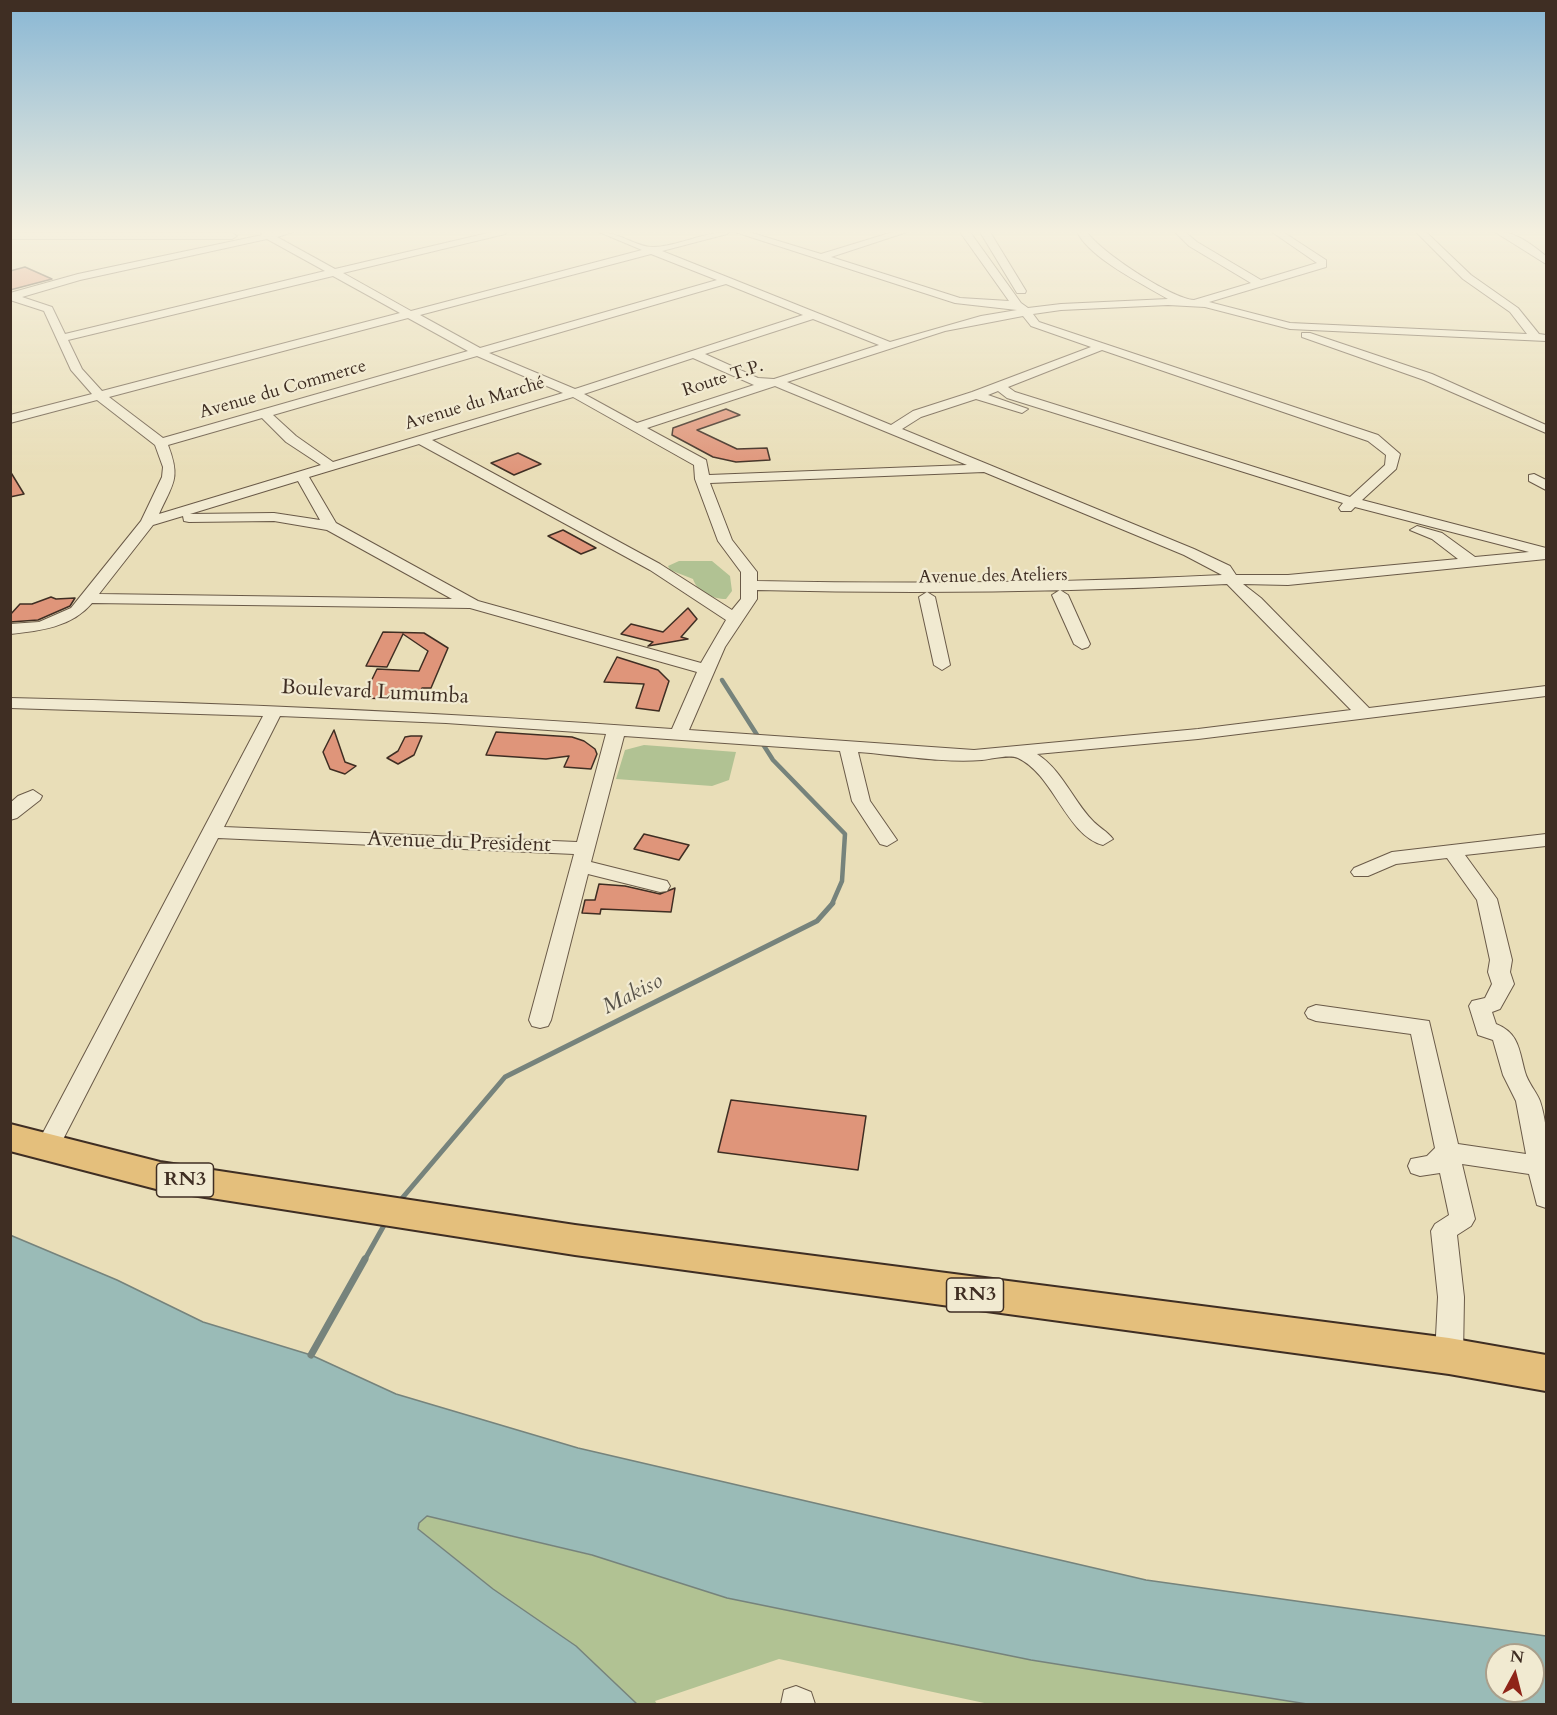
<!DOCTYPE html>
<html>
<head>
<meta charset="utf-8">
<style>
	body { margin:0 }
	#map { position:relative; width:1557px; height:1715px; overflow:hidden; background:#e9deb8; font-family:Cardo,serif }
	canvas { display:block }
	.frame { position:absolute; inset:0; border:12px solid #3f2e23; pointer-events:none }
	.north { position:absolute; left:1485px; top:1643px; width:60px; height:60px; box-sizing:border-box; background:#f1ead1; border:2px solid #aa9f8b; border-radius:50%; rotate:7deg; font-size:16px; font-weight:700; line-height:24px; text-align:center; color:#3f2e23 }
	.north::after { content:''; display:block; margin:auto; width:21px; height:27px; background:#8f2418; clip-path:polygon(50% 0,100% 100%,50% 72%,0 100%) }
</style>
</head>
<body>
<div id="map">
<canvas width="1557" height="1715"></canvas>
<div class="frame"></div>
<div class="north">N</div>
</div>
<script>
const context = document.querySelector('canvas').getContext('2d');
context.lineJoin = 'round';
function paint(path, color) { context.fillStyle = color; context.fill(path, 'evenodd'); }
function strokePath(path, color, width, dash) { context.strokeStyle = color; context.lineWidth = width; context.lineCap = dash ? 'butt' : 'round'; context.setLineDash(dash || []); context.stroke(path); }
function label(font, color, halo, rows, align = 'center') {
  context.font = font + ' Cardo,serif'; context.lineWidth = 4.5; context.setLineDash([]); context.textBaseline = 'middle'; context.strokeStyle = halo; context.fillStyle = color; for (const [text, x, y, turn = 0] of rows) {
    context.save(); context.translate(x, y); context.rotate((+turn || 0) * Math.PI / 180); context.textAlign = isNaN(turn) ? turn : align; if (halo) context.strokeText(text, 0, 0); context.fillText(text, 0, 0); context.restore();
  }
}
paint(new Path2D(`
	M679 561H712L730 576 732 591 726 599C713 599 697 592 693 579L670 570 668 566Z
	M644 745 736 752 729 780 712 786 616 779 625 750Z
	M427 1516 1031 1660 1307 1704H989L779 1659 655 1701 657 1704H637L576 1646 493 1589 418 1529 419 1523Z`), '#b1c293');
const water = new Path2D(`
	M10 1235 117 1280 203 1322 311 1355 396 1394 578 1448 1146 1580 1546 1636V1704H1307L1031 1660 727 1598 592 1555 427 1516 419 1523 418 1529 493 1589 576 1646 637 1704H11ZM1497 1655H1533V1691H1497Z`);
paint(water, '#9abbb7');
strokePath(water, '#76837c', 1.5);
strokePath(new Path2D(`
	M722 680 773 760 845 834 842 881 832 904`), '#76837c', 4.5);
strokePath(new Path2D(`
	M398 1203 505 1077 817 921 833 903
	M364 1261 387 1220`), '#76837c', 5);
strokePath(new Path2D(`
	M311 1355 365 1259`), '#76837c', 7);
const building = new Path2D(`
	M25 267 52 279 10 290V271Z
	M726 409 740 415 697 430 737 449 767 448 770 460 736 462 713 457 672 435 673 428Z
	M518 453 541 464 514 475 491 463Z
	M10 471 24 494 10 497Z
	M563 530 596 548 581 554 548 536Z
	M51 597 56 599 75 598 70 606 38 620 10 622V615L20 604H32Z
	M688 608 697 619 681 637 688 639 648 646 653 642 621 634 631 624 663 632Z
	M383 632 424 633 448 648 431 688H422L417 700 363 698 377 669 419 671 428 651 403 634 387 667 366 666Z
	M617 657 658 670 669 681 659 711 636 708 644 684 604 682Z
	M334 730 345 762 356 766 345 774 330 769 323 752Z
	M496 732 572 737 584 741 595 749 597 754 591 769 564 767 569 756 546 759 486 755Z
	M411 736H422L414 755 398 764 387 758 398 751 405 737Z
	M644 834 689 845 679 860 634 849Z
	M599 884 625 886 660 894 675 888 671 912 601 909 600 914 582 913 585 900H595Z
	M731 1100 866 1116 858 1170 718 1152Z`);
paint(building, '#df957a');
strokePath(building, '#3f2e23', 1.5);
const minor = new Path2D(`
	M261 232H293L277 237 335 269 492 232H507L505 234 343 273 411 311 642 250 599 232C619 232 638 248 654 247 679 246 703 232 729 232L727 234 662 251 890 342 981 316 1017 310 955 303 735 232H749L821 254 893 232H907L831 257 960 298 1009 301 960 232H970L1021 303 1028 308 1061 304 1168 299C1141 283 1091 259 1077 232H1087C1099 251 1172 299 1194 300L1251 283 1189 246 1175 232H1185L1197 242 1261 280 1317 263 1272 232H1283L1326 260V267L1209 302 1290 323 1527 334 1510 312 1463 279 1416 232H1426L1471 275 1518 308 1539 334 1546 335V341L1290 329 1205 307 1168 305 1061 310 1033 314 1039 322 1378 435 1400 454 1396 469 1362 500 1546 548V559L1288 585 1243 584 1261 598 1369 708 1546 686V696L1198 739 1037 754C1062 770 1072 799 1092 820 1098 827 1107 831 1113 839L1103 845C1066 835 1054 775 1018 758 1009 754 992 759 982 760 942 763 898 755 858 752L870 801 897 840 887 846 880 844 852 801 840 751 624 736 591 862 667 881 670 886 667 891 660 892 588 874 551 1020 548 1026 540 1028 532 1026 529 1020 574 854 218 838 56 1153 48 1155 40 1153 36 1146 263 716 10 708V698C231 703 451 713 672 729L697 672 470 608 92 603C72 627 40 631 10 634V624L39 622 71 608 141 521 162 477 163 467 155 445 97 400 10 423V415L92 394 71 370 44 311 10 300V293L78 274 262 235ZM267 239 325 271 65 334 52 307 22 297 80 280ZM651 254 717 280 480 348 420 315ZM333 276 400 313 102 391 82 369 68 340ZM726 284 803 315 575 389 489 353ZM1023 316 1031 326 1091 347 972 392 913 411 891 425 787 382 945 331ZM408 318 468 351 163 438 109 397ZM813 319 879 345 774 379 758 378 705 354ZM1102 350 1368 441 1386 455 1385 465 1350 497 1015 392 1008 387ZM477 356 563 393 333 462 296 436 273 415ZM693 358 754 385 637 423 584 394ZM775 386 782 389 967 465 709 475 706 460 647 428ZM998 391 1007 398 1343 503 1339 508 1341 511H1351L1355 507 1529 552 1475 557 1442 533 1417 526 1410 530 1432 539 1458 559 1288 575H1236L1230 566 1194 549 902 429 921 417 976 399 1022 413 1028 409 988 395ZM573 397 694 465 695 479 718 541 741 572V599L732 610 660 564 432 440ZM262 418 286 442 321 465 159 514C173 483 181 479 168 445ZM419 444 650 570 726 620 701 663 478 601 336 523 309 477ZM984 472 1184 555 1222 575C1067 583 912 584 757 581V572L732 540 710 483ZM298 481 320 520 274 513 190 514ZM183 516 184 521 189 522 274 521 327 530 452 599 99 594 153 525ZM1227 584 1351 710 1198 729 974 750 689 730 725 647 757 599V590C914 594 1071 592 1227 584ZM280 716 446 723 606 734 577 842 224 827Z
	M980 232H990L1026 291 1025 293H1017Z
	M1495 232C1514 230 1532 245 1546 256V264Z
	M10 233H232L237 236 232 239H10Z
	M1302 333H1310L1432 374 1546 425V433L1424 380 1302 337Z
	M1534 474 1546 480V490L1529 481V475Z
	M1060 590 1068 595 1090 644 1088 647 1082 649 1074 644 1052 595Z
	M927 592 935 597 950 665 942 670 934 665 919 597Z
	M33 790 42 796 40 800 17 818 10 820V803L18 796Z
	M1546 834V846L1465 855 1497 899 1512 960 1510 972 1514 984 1500 1009 1492 1012 1496 1024C1519 1033 1519 1050 1525 1072 1528 1083 1536 1091 1540 1101 1551 1134 1546 1173 1546 1208L1537 1205 1529 1174 1462 1164 1475 1219 1471 1226 1457 1235 1464 1297 1463 1356 1459 1364 1449 1368 1439 1364 1435 1356 1438 1297 1431 1231 1435 1224 1449 1215 1440 1173 1420 1176 1411 1173 1408 1166 1411 1159 1427 1156 1435 1148 1411 1034 1316 1021 1308 1018 1305 1013 1308 1008 1316 1005 1429 1021 1458 1144 1526 1154 1516 1101 1503 1075 1493 1040 1478 1035 1469 1006 1472 1001 1485 998 1492 984 1488 972 1490 960 1477 900 1447 858 1396 864 1368 876H1354L1351 872 1354 868 1392 852Z
	M796 1686 811 1692 815 1704H781L784 1690Z`);
const highway = new Path2D(`
	M10 1124 160 1162 575 1225 1449 1338 1546 1355V1391L1449 1374 575 1255 160 1190 10 1151Z`);
strokePath(minor, '#6a5a48', 2);
strokePath(highway, '#3f2e23', 4);
paint(minor, '#f1ead1');
paint(highway, '#e4bf7c');
const sky = context.createLinearGradient(0, 0, 0, 472);
sky.addColorStop(0, '#89b7d4');
sky.addColorStop(0.49, '#f5f0df');
sky.addColorStop(1, '#f5f0df00');
context.fillStyle = sky;
context.fillRect(0, 0, 1557, 472);
label('18px', '#3f2e23', '#f1ead1', [
	["Route T.P.",723,379,-18],
	["Avenue du Commerce",283,390,-16],
	["Avenue du Marché",475,404,-17],
	["Avenue des Ateliers",993,577,-1]
]);
for (const [x, y, w] of [
	[185,1180,57],
	[975,1295,57]
]) { const box = new Path2D(); box.roundRect(x - w / 2, y - 17, w, 34, 4.5); context.fillStyle = '#f1ead1'; context.fill(box); strokePath(box, '#3f2e23', 1.5); }
label('bold 20px', '#3f2e23', null, [
	["RN3",185,1180],
	["RN3",975,1295]
]);
label('21px', '#3f2e23', '#f1ead1', [
	["Boulevard Lumumba",375,693,3],
	["Avenue du President",459,843,2]
]);
label('italic 22px', '#565148', '#f1ead1', [
	["Makiso",633,995,-27]
]);
</script>
</body>
</html>
